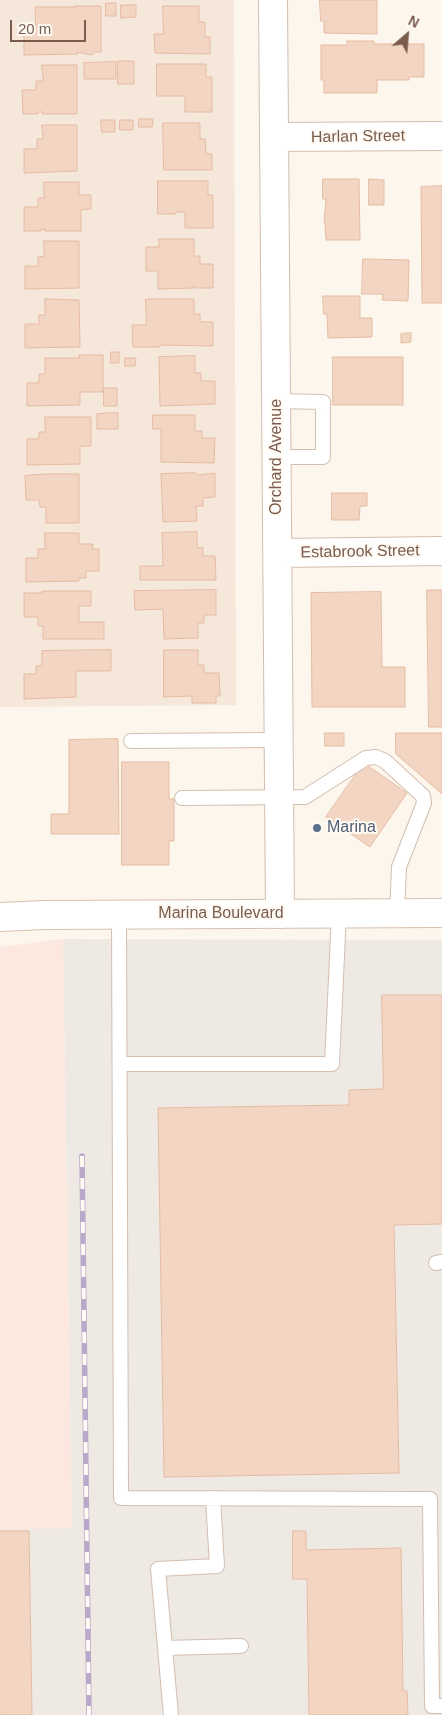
<!DOCTYPE html>
<html>
<head>
<meta charset="utf-8">
<style>
	body { margin:0 }
	#map { position:relative; width:442px; height:1715px; overflow:hidden; background:#fdf6ec; font-family:Arial,sans-serif }
	canvas { display:block }
	.north { position:absolute; left:382px; top:10px; width:50px; height:50px; -webkit-text-stroke:4px #fffaf3; paint-order:stroke; rotate:27deg; font-size:14px; font-weight:700; line-height:20px; text-align:center; color:#7a5c4d }
	.north::after { content:''; display:block; margin:auto; width:18px; height:22px; background:#7a5c4d; clip-path:polygon(50% 0,100% 100%,50% 72%,0 100%) }
	.scale { position:absolute; left:10px; top:20px; width:76px; height:22px; box-sizing:border-box; border:2px solid #7a5c4d; border-top:0; padding-left:6px; font-size:15px; line-height:18px; white-space:nowrap; color:#7a5c4d; -webkit-text-stroke:4px #fffaf3; paint-order:stroke }
</style>
</head>
<body>
<div id="map">
<canvas width="442" height="1715"></canvas>
<div class="north">N</div>
<div class="scale">20 m</div>
</div>
<script>
const context = document.querySelector('canvas').getContext('2d');
context.lineJoin = 'round';
function paint(path, color) { context.fillStyle = color; context.fill(path, 'evenodd'); }
function strokePath(path, color, width, dash) { context.strokeStyle = color; context.lineWidth = width; context.lineCap = dash ? 'butt' : 'round'; context.setLineDash(dash || []); context.stroke(path); }
function label(font, color, halo, rows, align = 'center') {
  context.font = font + ' Arial,sans-serif'; context.lineWidth = 4; context.setLineDash([]); context.textBaseline = 'middle'; context.strokeStyle = halo; context.fillStyle = color; for (const [text, x, y, turn = 0] of rows) {
    context.save(); context.translate(x, y); context.rotate((+turn || 0) * Math.PI / 180); context.textAlign = isNaN(turn) ? turn : align; if (halo) context.strokeText(text, 0, 0); context.fillText(text, 0, 0); context.restore();
  }
}
paint(new Path2D(`
	M0 0H234L236 705 0 707Z`), '#f5e8da');
paint(new Path2D(`
	M63 939 72 1529 0 1530V947Z`), '#fde8e0');
paint(new Path2D(`
	M63 939 442 940V1715H0V1530L72 1528Z`), '#efe9e4');
const building = new Path2D(`
	M320 0H377V34L324 33V21H321Z
	M106 3H116V16H106Z
	M121 5H136V17L121 18Z
	M75 6H101V52H94L92 55 77 52 78 54 24 55V31H36L35 7H75Z
	M163 6H199V22H205V37H210V54L155 53 154 34H163Z
	M347 41H374V44H424V77H409V80H377V93H324V80H321V45H347Z
	M118 61H134V84H118Z
	M116 62V79H84V63Z
	M157 64H206V77H212V112H185V96H157Z
	M42 65H77V114H42L43 112H38V114H23L22 90H36V81H43Z
	M139 119H153L152 127H139Z
	M101 120H115V132H102Z
	M120 120H133V130H120Z
	M163 123H200V139H205L206 154H212V170H164Z
	M42 125H77V171L24 173V149H37V139H43Z
	M323 179H359L360 240H326L325 223H324L326 199H323Z
	M369 179 384 180V205H369Z
	M158 181H208V195H213V228H185V212H176V214H158Z
	M44 182H79V195H91V209L81 210V231H45V229L41 230V231H24V207H38V198H44Z
	M442 186V303H422L421 187Z
	M159 239H194V256H200V264H213V288H195L193 286V288L158 289V271H146V247H159Z
	M44 241H79V288L25 289V266H38V256L44 257Z
	M363 259 409 260 408 301 382 300 383 294H362Z
	M323 296H360V318H372V337L328 338 327 314H324Z
	M45 299 79 300 80 347 25 348V324H39V315H45Z
	M146 299H194V314H200V322H213V346L160 345V347H133L132 325H146Z
	M411 333V342L401 343V334Z
	M111 352H119V363H111Z
	M79 355H103V392H80V405L27 406V383H39V374H45V358H80Z
	M195 356V373H201V381H215V404L160 406 159 357Z
	M333 357H403V405H333Z
	M125 358H136L135 366H125Z
	M104 388H117V406H104Z
	M118 413V429H97V414Z
	M153 415H195V431H202V438H215L214 463 161 462V429H153Z
	M45 417H91V446H80V464L27 465V439H39V432H45Z
	M196 473 198 475 215 473V497L203 498V506H196L197 521 163 522 161 474Z
	M45 474H79V523H46V507H40L39 500H26L25 476Z
	M332 493H367V506H360L359 520H332Z
	M197 532V548L203 547V556H215L216 580H140V566H163L162 533Z
	M45 533H79V544H93L92 549H99V571H86V578H79V581L26 582V558H38V549H45Z
	M216 590V615H204V623H198V638L164 639 163 609 135 610 134 591Z
	M427 590H442V727H429Z
	M42 591H91V606H79V622H104V639H43V626H38V617H24V593H42Z
	M381 592 382 667H405V707H312L311 593Z
	M111 650V671H76V697L24 699V674H36V666H42V651Z
	M164 650H198V665H204V673H219L220 696H216V703H192V696L164 697Z
	M325 733H344V746H325Z
	M396 733H442V794L396 754Z
	M118 739 119 834H51V814H69V740Z
	M122 762H169V799H174V841H169V865H122Z
	M364 763 407 793 370 847 326 817Z
	M382 995H442V1224L394 1225 399 1473 164 1477 158 1108 349 1105V1090L383 1089Z
	M0 1531H29L32 1715H0Z
	M293 1531H306V1550L401 1548 403 1691H407L408 1715H309L307 1579H293Z`);
paint(building, '#f3d5c3');
strokePath(building, '#e6bba3', 1);
const service = new Path2D(`
	M276 401 323 402V457H277
	M131 741 279 740
	M182 798 305 797 366 758 376 757 385 761 423 796 424 803 399 867 397 913
	M119 914 121 1498 430 1499 432 1706H442
	M120 1064H332L339 913
	M436 1263 442 1262
	M165 1648 241 1646
	M171 1715 158 1569 217 1566 213 1498`);
const minor = new Path2D(`
	M273 0 280 914
	M274 137 442 136
	M278 553 442 551`);
const secondary = new Path2D(`
	M0 917 44 915 442 913`);
strokePath(service, '#d1beb0', 16);
strokePath(minor, '#d1beb0', 30);
strokePath(secondary, '#d6c0b0', 30);
strokePath(service, '#fff', 14);
strokePath(minor, '#fff', 28);
strokePath(secondary, '#fff', 28);
const rail = new Path2D(`
	M82 1156 89 1715`);
strokePath(rail, '#b9a8c9', 5.5);
strokePath(rail, '#fffaf3', 4, [11]);
for (const [x, y, r, color] of [
	[317,828,5,"#5c6f8a"]
]) { const dot = new Path2D(); dot.arc(x, y, r, 0, 2 * Math.PI); context.fillStyle = color; context.fill(dot); strokePath(dot, '#fffaf3', 2); }
label('16px', '#7a5c4d', '#fffaf3', [
	["Harlan Street",358,137,-1],
	["Orchard Avenue",277,457,-90],
	["Estabrook Street",360,552,-1],
	["Marina Boulevard",221,914]
]);
label('16px', '#4e5e75', '#fffaf3', [
	["Marina",327,828]
], 'left');
</script>
</body>
</html>
